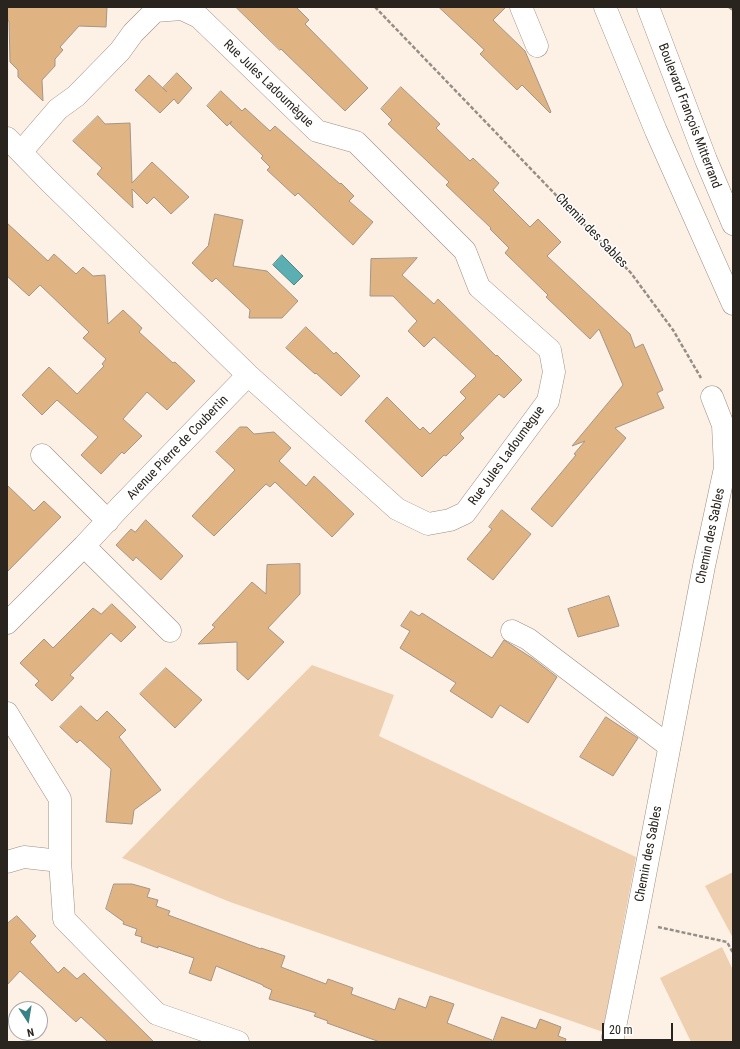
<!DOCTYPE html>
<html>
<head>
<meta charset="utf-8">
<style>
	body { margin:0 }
	#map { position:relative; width:740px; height:1049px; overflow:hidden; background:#fdf1e6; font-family:"Roboto Condensed",sans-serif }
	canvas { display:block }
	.frame { position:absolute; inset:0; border:8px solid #29241e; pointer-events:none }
	.north { position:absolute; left:8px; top:1001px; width:40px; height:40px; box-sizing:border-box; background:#fff; border:1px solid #a9a7a5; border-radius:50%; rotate:168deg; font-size:11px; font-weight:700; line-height:16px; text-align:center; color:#29241e }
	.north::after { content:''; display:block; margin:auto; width:14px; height:18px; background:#398284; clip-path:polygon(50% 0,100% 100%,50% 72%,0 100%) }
	.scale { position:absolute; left:602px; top:1023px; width:71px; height:18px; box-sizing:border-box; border:2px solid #29241e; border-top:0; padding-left:5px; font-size:12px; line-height:14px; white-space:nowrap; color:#29241e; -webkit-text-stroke:3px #fff; paint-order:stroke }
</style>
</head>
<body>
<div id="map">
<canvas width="740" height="1049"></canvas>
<div class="frame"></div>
<div class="north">N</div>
<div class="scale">20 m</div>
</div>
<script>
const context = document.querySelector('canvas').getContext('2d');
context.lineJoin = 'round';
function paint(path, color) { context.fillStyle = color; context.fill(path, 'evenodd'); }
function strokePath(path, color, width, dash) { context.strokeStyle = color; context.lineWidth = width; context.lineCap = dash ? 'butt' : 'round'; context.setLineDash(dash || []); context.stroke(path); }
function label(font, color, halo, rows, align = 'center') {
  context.font = font + ' "Roboto Condensed",sans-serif'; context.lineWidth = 3; context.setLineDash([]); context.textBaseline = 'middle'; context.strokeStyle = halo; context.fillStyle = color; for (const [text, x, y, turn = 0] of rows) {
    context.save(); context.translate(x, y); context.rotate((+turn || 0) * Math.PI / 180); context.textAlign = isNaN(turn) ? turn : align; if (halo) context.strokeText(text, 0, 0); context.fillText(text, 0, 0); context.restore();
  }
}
paint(new Path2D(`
	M312 665 394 695 379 736 636 857 603 1032 230 902 122 858Z
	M733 872V938L705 886Z
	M722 947 733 970V1042H691L660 978Z`), '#eed0b1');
const water = new Path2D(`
	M282 255 303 276 294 285 273 265Z`);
paint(water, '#5bafb2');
strokePath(water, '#4c8586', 1);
const building = new Path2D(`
	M7 7H107L106 27 79 26 60 47 63 50 55 59V66L42 80 43 101 18 77V70L10 62 9 21 7 20Z
	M236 7H296L309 20 305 24 368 88 345 111 281 49 280 50Z
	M439 7H506L493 20 525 51 551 112 550 113 522 85 517 90 480 54 484 50Z
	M177 73 192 88 178 104 174 99 160 113 135 90 149 75 167 92 163 88Z
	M401 87 440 124 436 128 470 161 473 158 499 183 493 190 530 227 538 219 561 242 547 256 630 334 635 348 643 344 663 390 657 393 664 408 615 428 626 438 552 527 531 509 576 455 574 454 585 441 572 446 623 385 599 329 590 339 546 297 548 295 505 253 509 248 490 229 491 228 446 185 449 182 388 124 392 120 381 109Z
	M221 91 242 111 245 108 270 131 275 126 340 184 341 183 354 196 349 201 373 222 353 245 298 193 295 196 267 170 270 167 261 158 263 156 230 124 232 121 227 126 207 106Z
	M98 116 105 124 130 123 132 183 152 162 189 197 171 214 154 197 147 204 132 189 133 208 97 174 102 168 73 141Z
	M215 214 243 220 233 266 267 271 298 301 282 318H249L250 310 216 278 212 282 192 263 208 246Z
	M7 223 48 261 54 254 76 274 83 267 93 276 105 275 108 324 123 310 142 328 139 332 173 363 175 362 195 381 167 410 147 392 123 419 142 436 124 454 122 452 101 474 81 455 98 437 57 400 42 415 22 395 49 367 77 394 104 366 102 364 106 359 83 338 89 332 40 285 29 296 7 276Z
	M417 258 402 275 434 304 438 299 496 356 497 355 522 380 504 398 499 394 460 434 464 438 446 456 444 455 422 477 365 421 387 397 420 430 423 427 430 434 466 398 460 392 476 376 434 337 424 347 408 331 417 321 393 296H370L371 259Z
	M306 327 334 354 336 352 360 376 341 396 316 373 315 374 286 348Z
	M240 427H247L254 434 274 432 291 448 279 461 306 486 314 476 354 514 332 537 275 482 270 487 266 484 214 536 192 516 235 470 216 452Z
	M7 485 34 511 44 501 61 517 7 572Z
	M502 510 531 534 493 580 467 559 492 529 489 527Z
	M146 520 183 556 161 580 136 557 133 561 116 545 131 529 135 532Z
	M300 564V594L268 628 284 642 248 680 237 670V642L198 644 215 627 212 625 252 582 266 594 267 565Z
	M609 596 619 626 578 637 568 609Z
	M112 604 136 627 121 642 111 633 70 675 74 678 52 701 35 685 39 681 20 663 44 639 53 648 93 608 101 614Z
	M411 611 419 616 422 613 492 658 504 640 532 658 557 677 528 723 500 705 492 718 450 691 456 683 400 648 410 631 401 626Z
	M166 668 202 700 175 728 140 694Z
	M81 706 97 721 107 711 126 730 119 737 161 790 134 810 132 824 106 822 111 769 80 740 77 743 60 727Z
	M606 717 638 738 613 776 580 757Z
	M114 884H132L150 889 147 897 158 900 156 906 170 911 168 915 261 949V948L285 956 281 967 326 984 328 979 353 988 351 994 395 1010 399 998 426 1008 430 996 454 1004 447 1023 492 1040V1042H380L327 1023 328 1021 314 1016 316 1013 269 999 272 990 263 986V985L216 966 211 981 189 973 194 958 158 946V948L141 942 142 937 135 935 137 929 123 924 124 922 106 909Z
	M17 916 36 936 30 942 58 973 64 967 77 979 84 973 154 1042H108L81 1017 76 1022 20 971 7 985V924Z
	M502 1017 536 1029 540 1019 561 1027 558 1036 566 1039 565 1042H493Z`);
paint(building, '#e0b383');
strokePath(building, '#a29588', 1);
const minor = new Path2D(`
	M521 7 537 46
	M605 7 656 131 733 304
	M7 138 49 181 248 375 397 509 428 524 450 520 465 513 548 401 554 372 550 350 479 287 465 251 356 142 317 131 199 17 182 9 155 11 133 33 120 51 76 96 58 109 21 152
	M42 455 108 521
	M84 546 170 631
	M7 623 84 546 120 507 248 375
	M512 631 528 639 669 746
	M7 713 60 799V861L64 919 157 1014 238 1042
	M7 862 24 857 60 861
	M612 1042 636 922 704 566 725 468 723 425 712 397`);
const major = new Path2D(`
	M648 7 706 160 733 224`);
strokePath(minor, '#9b8e80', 23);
strokePath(major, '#9b8e80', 23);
strokePath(new Path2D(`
	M375 7 631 273 673 330 701 378
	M729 7 733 10
	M658 927 727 942 733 953`), '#968e85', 2.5, [4, 2]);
strokePath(minor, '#fff', 22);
strokePath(major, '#fff', 22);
label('13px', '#29241e', '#fff', [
	["Rue Jules Ladoumègue",268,84,44],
	["Boulevard François Mitterrand",689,116,69],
	["Chemin des Sables",591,231,46],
	["Avenue Pierre de Coubertin",178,448,-46],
	["Rue Jules Ladoumègue",507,456,-54],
	["Chemin des Sables",711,536,-78],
	["Chemin des Sables",649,854,-79]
]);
</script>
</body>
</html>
